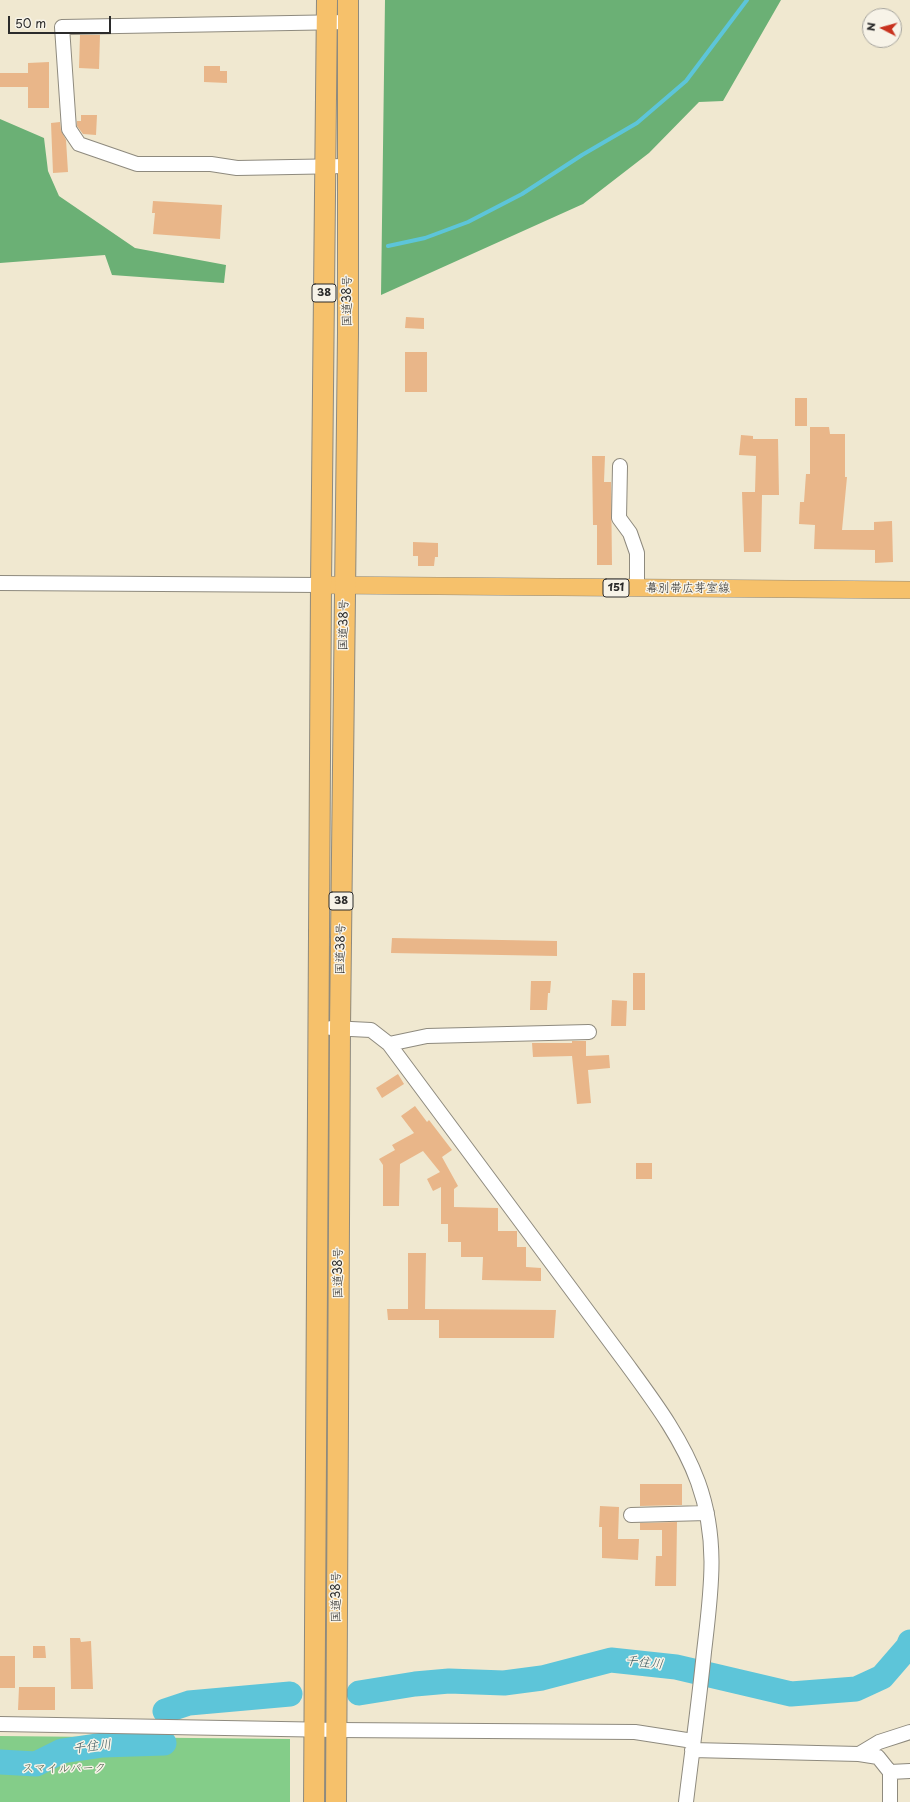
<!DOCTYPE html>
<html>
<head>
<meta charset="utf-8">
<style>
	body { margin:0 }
	#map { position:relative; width:910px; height:1802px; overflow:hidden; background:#f0e8d0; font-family:"Playpen Sans",sans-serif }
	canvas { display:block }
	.north { position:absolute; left:862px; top:8px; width:40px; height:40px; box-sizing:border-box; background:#f7f3e8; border:1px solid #a5a39c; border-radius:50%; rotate:276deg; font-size:11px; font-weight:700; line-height:16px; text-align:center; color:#2b2b2b }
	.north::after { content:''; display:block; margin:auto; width:14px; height:18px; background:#c8321e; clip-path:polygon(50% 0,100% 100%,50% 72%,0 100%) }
	.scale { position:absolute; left:8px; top:16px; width:103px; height:18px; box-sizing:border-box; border:2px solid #2b2b2b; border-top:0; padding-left:5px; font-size:12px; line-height:14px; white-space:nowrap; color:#2b2b2b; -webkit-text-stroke:3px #f7f3e8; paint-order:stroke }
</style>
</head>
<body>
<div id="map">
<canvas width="910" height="1802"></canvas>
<div class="north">N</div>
<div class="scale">50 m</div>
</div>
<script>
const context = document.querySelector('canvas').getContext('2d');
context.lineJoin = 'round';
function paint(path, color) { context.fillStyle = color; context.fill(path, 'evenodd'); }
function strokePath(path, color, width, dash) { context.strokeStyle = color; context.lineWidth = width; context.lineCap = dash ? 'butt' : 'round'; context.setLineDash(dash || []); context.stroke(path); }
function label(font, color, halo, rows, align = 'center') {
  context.font = font + ' "Playpen Sans","Klee One",sans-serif'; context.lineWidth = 3; context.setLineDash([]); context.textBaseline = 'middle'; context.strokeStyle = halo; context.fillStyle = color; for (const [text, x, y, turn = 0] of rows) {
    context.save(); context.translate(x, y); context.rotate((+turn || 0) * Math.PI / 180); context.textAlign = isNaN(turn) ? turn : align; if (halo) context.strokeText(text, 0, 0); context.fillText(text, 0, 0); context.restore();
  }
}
paint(new Path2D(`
	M0 1736 290 1739V1802H0Z`), '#84cd89');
paint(new Path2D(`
	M385 0H781L723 101 699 102 649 153 583 204 381 295Z
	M0 119 44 138 48 171 59 196 135 248 226 265 224 283 112 275 105 255 0 263Z`), '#6bb075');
strokePath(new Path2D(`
	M388 246 425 238 468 222 522 194 582 155 637 123 686 81 747 0`), '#5dc5d9', 4);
strokePath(new Path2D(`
	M359 1693 415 1684 449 1681 504 1683 542 1678 611 1660 676 1667 791 1694 856 1689 882 1677 908 1647 910 1642
	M165 1711 189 1703 290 1694
	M0 1762 36 1764 62 1751 103 1745 164 1743`), '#5dc5d9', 25);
paint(new Path2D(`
	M80 35H100L99 69 79 68Z
	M49 62V108H28V87H0V73H28V63Z
	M204 66H220V71H227V83L204 82Z
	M81 115H97L96 135 83 134 77 126V121H81Z
	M60 122 61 130 66 140 68 172 53 173 51 123Z
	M153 201 222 205 220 239 153 234 155 213H152Z
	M406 317 424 318V329L405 328Z
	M405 352H427V392H405Z
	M795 398H807V426H795Z
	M810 427H829L830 434H845V477H847L842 530H874V522L892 521 893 562 875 563V550L814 549 815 525 799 524 800 502H804L806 474H810Z
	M741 435 753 436V439H778L779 495H762L761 552H744L742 492H755L756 456 739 455Z
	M592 456H605L604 482H611L612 565H597V525H593Z
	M413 542 438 543V557H435L434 566H418V556H413Z
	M392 938 557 941V956L391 953Z
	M633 973H645V1010H633Z
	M531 981H551L550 993H548L547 1010H530Z
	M612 1000 627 1001 626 1026H611Z
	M572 1041H586V1056L609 1055 610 1068 588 1070 591 1103 577 1104 572 1056 533 1057 532 1043H572Z
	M398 1074 404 1084 382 1098 376 1088Z
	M415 1106 427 1122 429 1120 452 1150 442 1157 458 1186 454 1189V1207L498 1208V1231H517V1247H526V1267L541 1268V1281L482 1280 483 1257H461V1242H448V1224H441V1187L433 1191 427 1179 440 1172 423 1151 400 1164 399 1206H383V1165L379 1159 395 1150 392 1145 414 1133 401 1116Z
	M636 1163H652V1179H636Z
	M408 1253H426L425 1309 556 1310 554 1338H439V1320H388L387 1309H408Z
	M640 1484H682V1505L640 1506Z
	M600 1506 619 1507 618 1539H639L638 1560 602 1558V1527H599Z
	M677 1522 676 1586H655L656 1556H662V1530H640V1523Z
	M70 1638H80L81 1642 91 1641 93 1689H71Z
	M33 1646H45L46 1658H33Z
	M0 1656H15V1688H0Z
	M19 1687H55V1710H18Z`), '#e9b689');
const minor = new Path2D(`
	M347 166 237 168 211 164H137L79 144 69 129 62 27 348 22
	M620 466 619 518 630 533 637 553V588
	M0 583 321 585
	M331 1028 371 1030 389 1044 626 1363C653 1400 682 1438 698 1482 719 1540 711 1592 704 1652 699 1702 692 1752 686 1802
	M389 1044 427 1036 589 1032
	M631 1515 707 1513
	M0 1724 337 1730 635 1732 693 1741
	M692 1750 859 1754 879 1742 910 1732
	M859 1754 878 1757 890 1772V1802
	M890 1772 910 1771`);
const major = new Path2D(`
	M321 585 910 590`);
const highway = new Path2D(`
	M314 1802 321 585 327 0
	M336 1802 340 1028 348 333V0`);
strokePath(minor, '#8e8a7e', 16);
strokePath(major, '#8e8a7e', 18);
strokePath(highway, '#8e8a7e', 22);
strokePath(minor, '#fff', 14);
strokePath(major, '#f6c16b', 17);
strokePath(highway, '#f6c16b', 20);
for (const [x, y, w] of [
	[324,293,24],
	[616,588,26],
	[341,901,24]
]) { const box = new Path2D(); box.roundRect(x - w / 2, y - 9, w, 18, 3); context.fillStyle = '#f7f3e8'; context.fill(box); strokePath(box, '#2b2b2b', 1); }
label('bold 11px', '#2b2b2b', null, [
	["38",324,293],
	["151",616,588],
	["38",341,901]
]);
label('12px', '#2b2b2b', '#f7f3e8', [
	["国道38号",348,301,-90],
	["幕別帯広芽室線",688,589],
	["国道38号",344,625,-89],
	["国道38号",341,949,-89],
	["国道38号",339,1273,-90],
	["国道38号",337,1597,-90]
]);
label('12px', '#465c47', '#f7f3e8', [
	["スマイルパーク",64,1769]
]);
label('italic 13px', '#3a595f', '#f7f3e8', [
	["千住川",644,1663,6],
	["千住川",92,1747,-7]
]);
</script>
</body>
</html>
